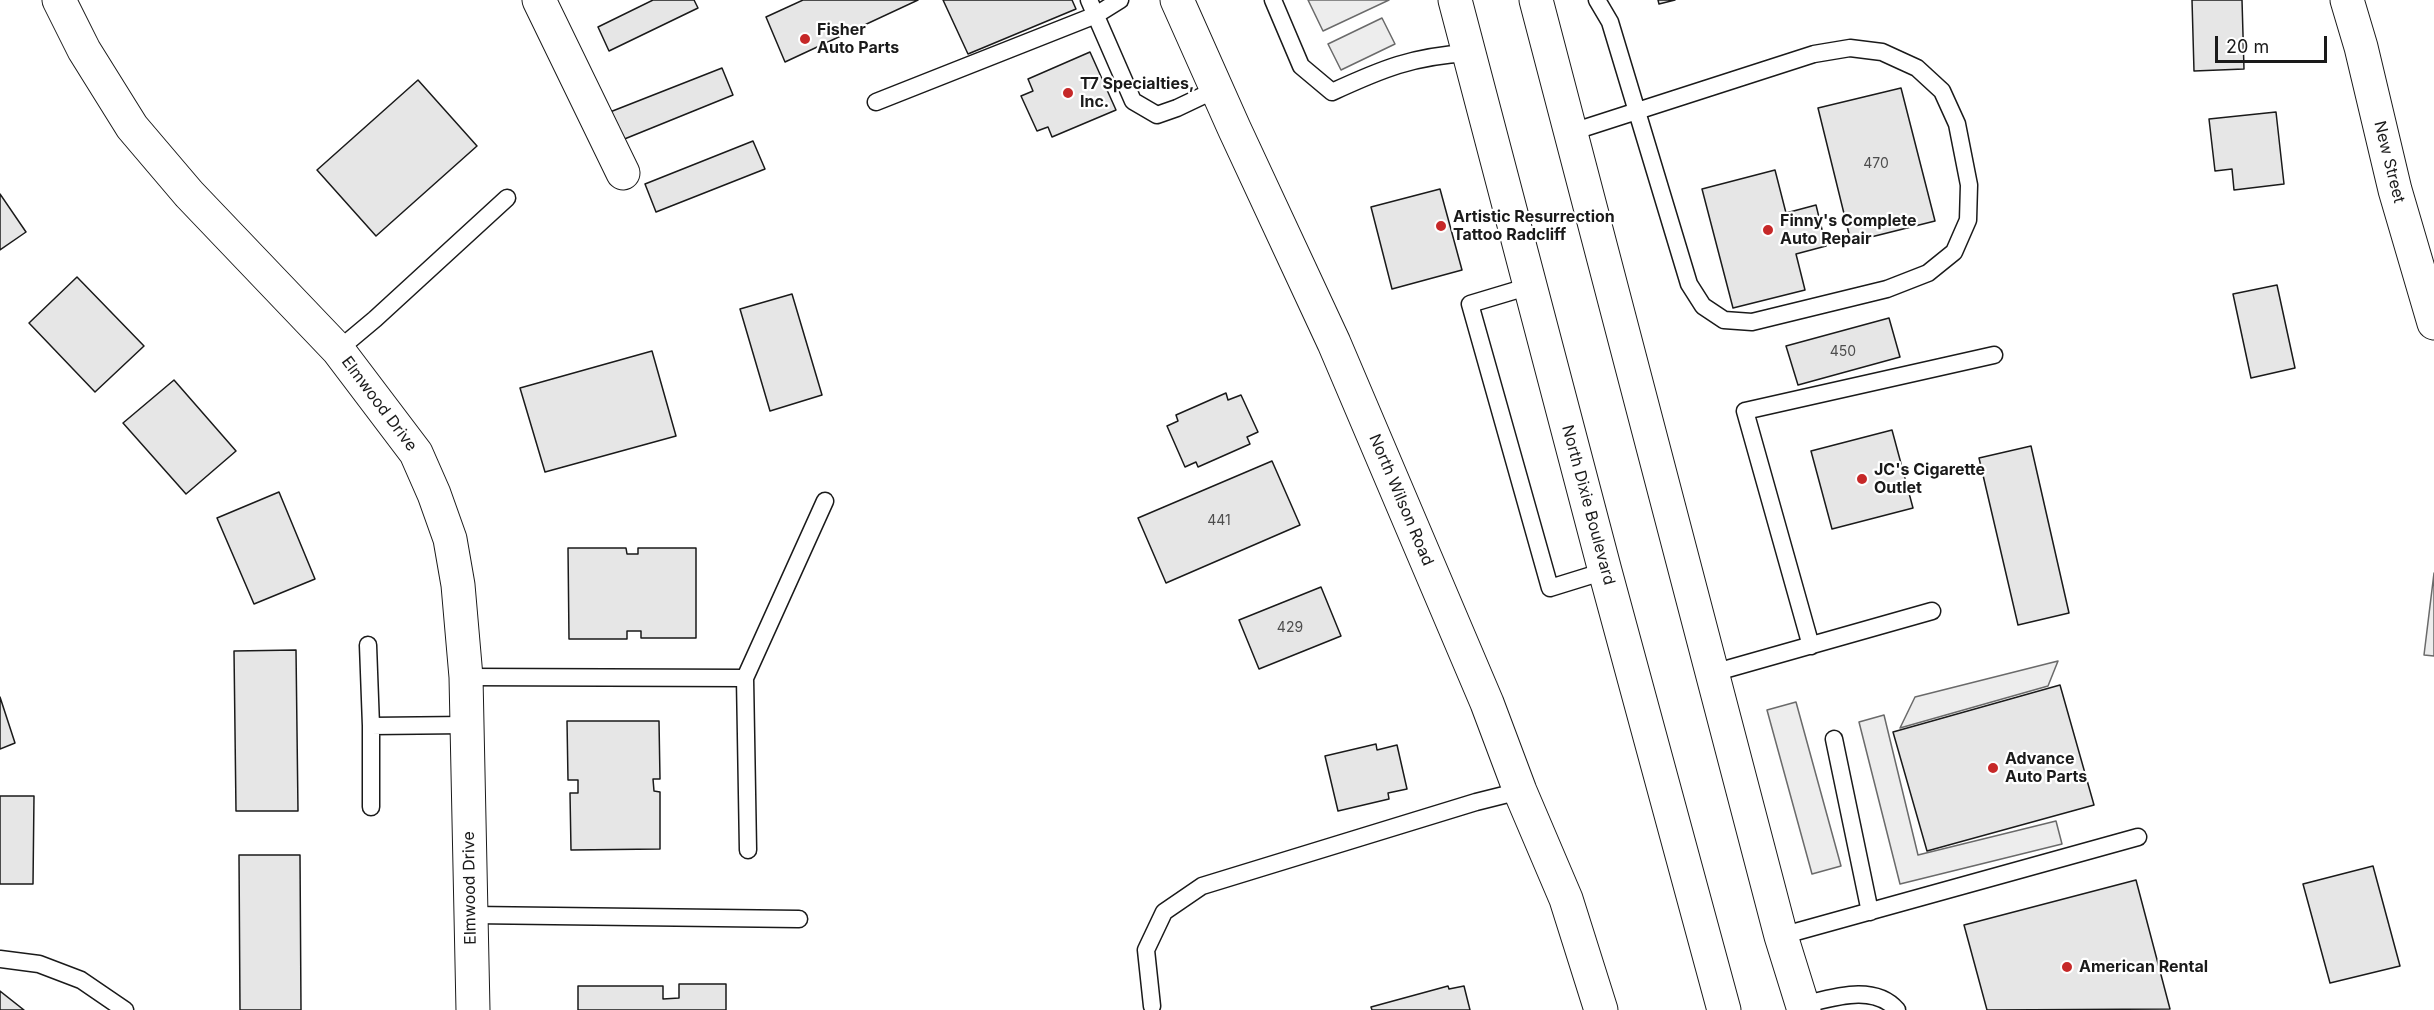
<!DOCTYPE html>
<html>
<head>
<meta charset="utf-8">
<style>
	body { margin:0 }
	#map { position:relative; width:2434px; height:1010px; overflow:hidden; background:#fff; font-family:Inter,sans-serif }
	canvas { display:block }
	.scale { position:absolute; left:2215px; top:36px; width:112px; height:27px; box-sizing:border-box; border:3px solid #1a1a1a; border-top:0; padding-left:8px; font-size:18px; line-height:21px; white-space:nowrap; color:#1a1a1a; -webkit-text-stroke:4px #fff; paint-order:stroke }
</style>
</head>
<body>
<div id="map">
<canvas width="2434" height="1010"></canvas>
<div class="scale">20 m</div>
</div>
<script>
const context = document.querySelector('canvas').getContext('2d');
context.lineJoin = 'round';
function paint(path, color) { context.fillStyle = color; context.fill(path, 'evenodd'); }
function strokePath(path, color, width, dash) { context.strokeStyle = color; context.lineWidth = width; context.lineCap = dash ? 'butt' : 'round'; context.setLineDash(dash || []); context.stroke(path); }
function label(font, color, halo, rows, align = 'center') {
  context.font = font + ' Inter,sans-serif'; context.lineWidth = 4.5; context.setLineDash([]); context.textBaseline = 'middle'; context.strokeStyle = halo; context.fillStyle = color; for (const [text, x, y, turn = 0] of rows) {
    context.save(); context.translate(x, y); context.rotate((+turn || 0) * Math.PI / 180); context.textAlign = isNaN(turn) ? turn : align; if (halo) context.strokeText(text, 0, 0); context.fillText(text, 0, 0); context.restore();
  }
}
const parking = new Path2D(`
	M1308 0H1389L1323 31Z
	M1382 18 1395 44 1341 70 1328 44Z
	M2434 573V656L2424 655Z
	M2058 661 2048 686 1900 728 1915 697Z
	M1796 702 1841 866 1812 874 1767 710Z
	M1884 715 1918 855 2056 821 2062 844 1900 884 1859 722Z`);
paint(parking, '#ededed');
strokePath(parking, '#6a6a6a', 1.5);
const building = new Path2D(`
	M653 0H694L698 8 609 51 598 27Z
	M803 0H918L785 62 766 17Z
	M943 0H1072L1076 9 968 54Z
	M1658 0H1675L1659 4Z
	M2192 0H2242L2244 69 2194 71Z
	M1090 52 1116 110 1052 137 1048 127 1037 131 1021 96 1033 91 1028 79Z
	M722 68 733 95 622 140 610 112Z
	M418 80 477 146 376 236 317 170Z
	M1901 88 1935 221 1851 242 1818 108Z
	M2276 112 2284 184 2234 190 2232 169 2215 171 2209 119Z
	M753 141 765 169 656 212 645 184Z
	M1775 170 1786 213 1816 205 1826 246 1796 254 1805 290 1733 308 1702 189Z
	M1440 189 1462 270 1392 289 1371 207Z
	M0 194 26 232 0 250Z
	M77 277 144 346 95 392 29 323Z
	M2277 285 2295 368 2251 378 2233 294Z
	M792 294 822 395 770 411 740 309Z
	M1889 318 1900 357 1798 385 1786 346Z
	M652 351 676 436 545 472 520 388Z
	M174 380 236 451 186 494 123 423Z
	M1226 393 1228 400 1241 395 1258 432 1247 437 1250 444 1198 467 1196 462 1185 467 1167 426 1178 421 1176 415Z
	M1892 430 1913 508 1832 529 1811 451Z
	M2031 446 2069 613 2018 625 1979 458Z
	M1272 461 1300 525 1166 583 1138 518Z
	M279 492 315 579 254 604 217 518Z
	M568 548H626L627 554H638V548H696V638H641V631H627V639H569Z
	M1321 587 1341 636 1259 669 1239 620Z
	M296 650 298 811H236L234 651Z
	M2060 685 2094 805 1927 851 1893 732Z
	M0 697 15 743 0 749Z
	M567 721H659L660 779H653L654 791 660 792V849L571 850 570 793H578V780H568Z
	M1376 744 1377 750 1397 745 1407 789 1388 793 1389 799 1338 811 1325 756Z
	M0 796H34L33 884H0Z
	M239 855H300L301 1010H240Z
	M2373 866 2400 966 2330 983 2303 884Z
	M2136 880 2170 1009 1987 1010 1964 925Z
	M679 984H726V1010H578V986H663V999L679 998Z
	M1448 986 1449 989 1464 986 1470 1010H1372L1371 1007Z
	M0 991 24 1010H0Z`);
paint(building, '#e6e6e6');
strokePath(building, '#1a1a1a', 1.5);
const service = new Path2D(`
	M1089 0 1133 101 1157 115 1177 108 1217 89
	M1273 0 1301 66 1332 92C1382 69 1413 56 1469 53
	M876 102 1096 15 1120 0
	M1572 132 1814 54 1850 48 1882 52 1917 68 1942 91 1957 124 1969 185 1968 220 1954 252 1928 273 1887 289 1752 322 1724 320 1703 306 1689 284 1610 22 1597 0
	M1530 286 1470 304 1550 588 1605 571
	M338 350 375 319 507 198
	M368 645 371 726 467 725
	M1811 646 1745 411 1994 355
	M1713 673 1932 611
	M466 677 745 678 825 501
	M745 678 748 850
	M371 726V807
	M1834 739 1870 912
	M472 915 799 919
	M1781 936 2138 837
	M0 959 39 964 81 980 125 1010
	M1802 1005C1832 998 1874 983 1897 1010
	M1152 1006 1146 950 1164 912 1202 886 1476 802 1520 791`);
const minor = new Path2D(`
	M59 0 84 50 132 127 189 194 338 350 416 453 434 494 450 539 458 585 466 677 473 1010
	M539 0 623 173
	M2347 0 2361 47 2395 190 2434 323`);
const secondary = new Path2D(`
	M1177 0 1234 128 1334 343 1487 703 1520 791 1566 899 1601 1010`);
const trunk = new Path2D(`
	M1455 0 1605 571 1724 1010
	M1536 0 1781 936 1804 1010`);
strokePath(service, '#1a1a1a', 19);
strokePath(minor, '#1a1a1a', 35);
strokePath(secondary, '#1a1a1a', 35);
strokePath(trunk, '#1a1a1a', 35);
strokePath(service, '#fff', 16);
strokePath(minor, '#fff', 33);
strokePath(secondary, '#fff', 33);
strokePath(trunk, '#fff', 33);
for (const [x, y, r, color] of [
	[805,39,6,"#c62828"],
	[1068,93,6,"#c62828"],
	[1441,226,6,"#c62828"],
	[1768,230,6,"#c62828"],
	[1862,479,6,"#c62828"],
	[1993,768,6,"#c62828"],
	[2067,967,6,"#c62828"]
]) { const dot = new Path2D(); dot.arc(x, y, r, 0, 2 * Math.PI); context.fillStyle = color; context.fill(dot); strokePath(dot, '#fff', 2); }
label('14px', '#4d4d4d', null, [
	["470",1876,164],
	["450",1843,352],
	["441",1219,521],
	["429",1290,628]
]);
label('bold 16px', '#1a1a1a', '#fff', [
	["Fisher",817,30],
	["Auto Parts",817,48],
	["T7 Specialties,",1080,84],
	["Inc.",1080,102],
	["Artistic Resurrection",1453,217],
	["Tattoo Radcliff",1453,235],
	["Finny's Complete",1780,221],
	["Auto Repair",1780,239],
	["JC's Cigarette",1874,470],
	["Outlet",1874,488],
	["Advance",2005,759],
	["Auto Parts",2005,777],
	["American Rental",2079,967]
], 'left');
label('16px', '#1a1a1a', '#fff', [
	["New Street",2389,162,76],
	["Elmwood Drive",379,404,53],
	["North Wilson Road",1401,500,67],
	["North Dixie Boulevard",1588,505,75],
	["Elmwood Drive",470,888,-91]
]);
</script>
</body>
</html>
